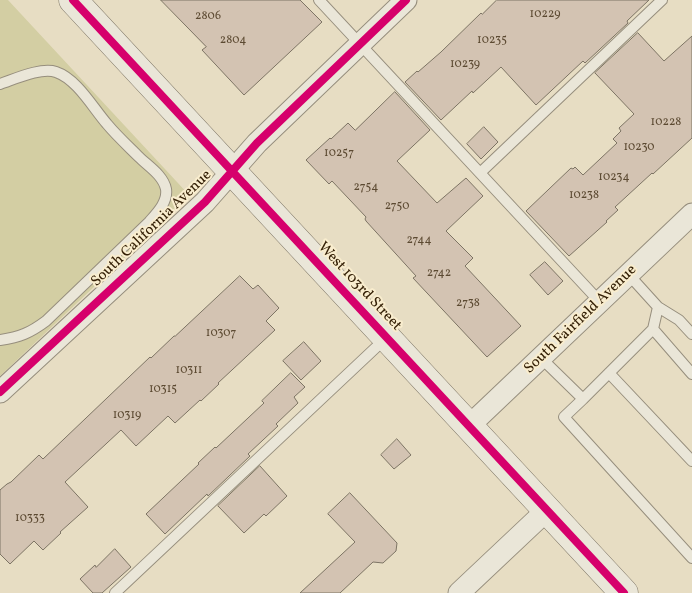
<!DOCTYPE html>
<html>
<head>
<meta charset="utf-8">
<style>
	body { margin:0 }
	canvas { display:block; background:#e7ddc3 }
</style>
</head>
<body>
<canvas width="692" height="593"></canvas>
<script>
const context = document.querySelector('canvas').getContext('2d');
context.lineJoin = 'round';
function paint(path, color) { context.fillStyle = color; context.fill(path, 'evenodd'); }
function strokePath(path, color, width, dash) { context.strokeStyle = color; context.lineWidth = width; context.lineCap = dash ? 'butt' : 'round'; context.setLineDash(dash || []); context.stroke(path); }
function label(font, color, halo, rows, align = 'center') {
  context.font = font + ' Vollkorn,serif'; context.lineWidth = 4; context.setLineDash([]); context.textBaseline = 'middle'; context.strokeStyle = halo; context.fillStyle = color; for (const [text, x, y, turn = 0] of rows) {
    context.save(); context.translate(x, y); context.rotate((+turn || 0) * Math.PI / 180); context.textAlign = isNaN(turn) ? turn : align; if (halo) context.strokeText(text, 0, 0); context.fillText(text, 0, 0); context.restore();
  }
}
paint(new Path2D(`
	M0 0H8L190 196 0 376Z`), '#d3cea3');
const building = new Path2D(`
	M161 0H300L322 22 244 95 202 50 206 47Z
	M497 0H649L627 21 628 23 585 63 583 61 536 105 501 67 473 93 472 91 441 120 405 82 417 71 418 72 441 52 481 13 482 14Z
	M638 33 664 61 692 36V138L653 174 652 173 615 207 618 210 606 221 607 222 569 256 526 211 571 168 573 169 575 167 583 175 617 143 613 139 621 131 619 128 634 114 595 73Z
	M395 92 430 130 397 161 437 203 466 178 483 196 446 231 473 258 465 266 521 326 487 357 413 278 416 276 366 221 365 219 366 217 332 181 329 184 306 160 330 138 331 139 348 123 355 130Z
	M484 127 498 142 481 159 467 144Z
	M545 262 563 281 548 295 530 275Z
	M240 276 253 289 258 285 279 308 266 321 275 330 218 383 219 384 201 401 200 400 175 423 168 416 136 446 121 430 65 482 88 507 60 532 61 533 43 550 34 541 10 564 0 554V490L7 484 11 482 39 455 43 459 150 357 151 358 174 336H175Z
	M304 342 321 361 301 380 283 361Z
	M291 373 305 387 294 397 298 403 276 424 278 426 248 454 250 456 208 496 207 494 165 534 146 514 199 464 198 463 215 447 216 448 264 403 262 401Z
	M397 439 411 455 394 469 381 455Z
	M260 466 287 496 266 516 264 514 244 533 218 506Z
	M350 493 397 543 396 551 383 563 373 562 340 593H300L355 542 328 514Z
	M115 549 131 567 102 593H93L80 579 95 565 96 567Z`);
paint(building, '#d3c3b2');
strokePath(building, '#7d7464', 1);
const service = new Path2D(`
	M319 0 600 302
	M0 84C15 79 41 67 56 72 77 79 93 108 107 124 117 136 128 146 139 157 148 166 163 175 166 189 168 202 157 213 149 222L46 321C30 333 20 337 0 340
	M480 173 662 0
	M629 275 658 307 653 329
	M658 307 679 320 692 334
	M541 358 583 399 564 417 692 558
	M609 373 692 461
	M583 399 653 329 692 374
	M115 593 386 338`);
const minor = new Path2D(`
	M0 392 205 202 257 143 406 0
	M469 426 692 214
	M459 593 547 510`);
const secondary = new Path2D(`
	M73 0 624 593`);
strokePath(service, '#968e7d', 12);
strokePath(minor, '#968e7d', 23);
strokePath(secondary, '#7d7464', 29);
strokePath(service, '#eae6d8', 10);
strokePath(minor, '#eae6d8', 21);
strokePath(secondary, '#eae6d8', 28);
strokePath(new Path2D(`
	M73 0 624 593
	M0 392 205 202 257 143 406 0`), '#d6006c', 8);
label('12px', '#5c4a32', null, [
	["10229",545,15],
	["2806",208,17],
	["2804",233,41],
	["10235",492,41],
	["10239",465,65],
	["10228",666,123],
	["10230",639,148],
	["10257",339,154],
	["10234",614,178],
	["2754",366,188],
	["10238",584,196],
	["2750",397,207],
	["2744",419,241],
	["2742",439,274],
	["2738",468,304],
	["10307",221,334],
	["10311",189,371],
	["10315",163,390],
	["10319",127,416],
	["10333",30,519]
]);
label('15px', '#352107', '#f9edce', [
	["South California Avenue",152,229,-44],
	["West 103rd Street",359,287,47],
	["South Fairfield Avenue",581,320,-44]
]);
</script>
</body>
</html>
